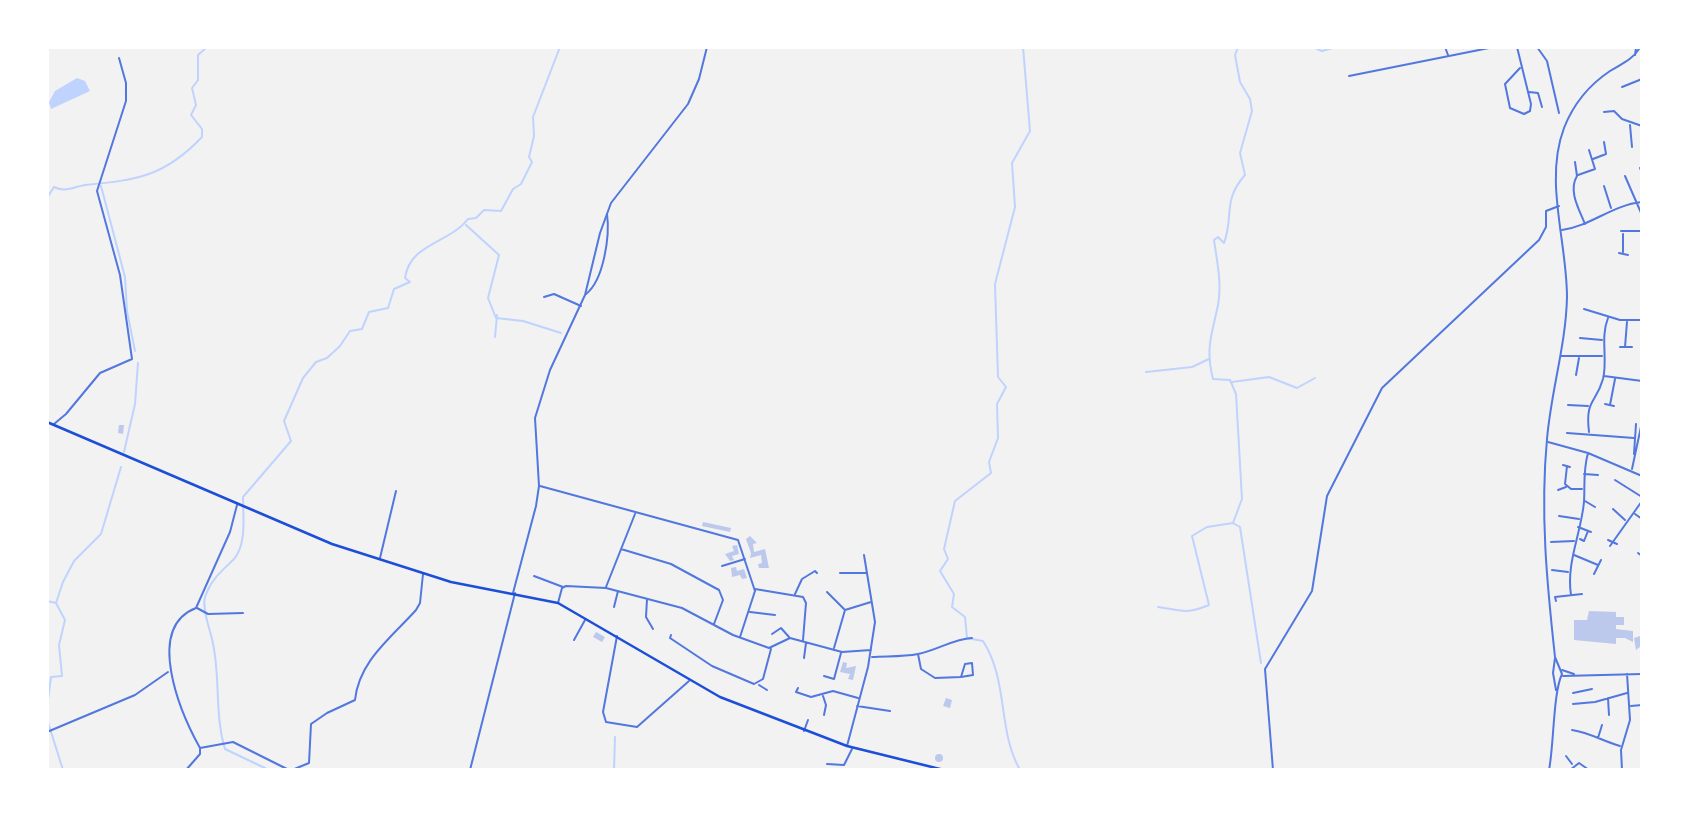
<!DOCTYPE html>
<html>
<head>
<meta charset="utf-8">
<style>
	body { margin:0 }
	#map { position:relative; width:1689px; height:817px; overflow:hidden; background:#f2f2f2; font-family:"DM Sans",sans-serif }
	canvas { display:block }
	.frame { position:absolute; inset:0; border:49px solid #fff; pointer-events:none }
</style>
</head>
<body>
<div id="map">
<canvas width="1689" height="817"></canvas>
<div class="frame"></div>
</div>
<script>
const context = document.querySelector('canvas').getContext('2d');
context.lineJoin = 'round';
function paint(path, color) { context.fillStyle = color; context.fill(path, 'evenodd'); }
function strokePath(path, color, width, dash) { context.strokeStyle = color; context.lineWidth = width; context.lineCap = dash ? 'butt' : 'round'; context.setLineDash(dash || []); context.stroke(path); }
paint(new Path2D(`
	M77 78 85 81 90 91 51 109 49 102 55 91Z`), '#bfd3fe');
strokePath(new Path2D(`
	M1238 47 1235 55 1240 82 1250 99 1252 111 1240 153 1245 175C1222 201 1234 217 1224 243L1218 237 1214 240C1217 261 1222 283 1218 305 1212 335 1205 347 1213 379L1230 380 1236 394 1242 499 1233 523 1240 527 1261 663
	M1313 47 1322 51 1336 47
	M101 186 125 277 127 311 135 351
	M47 198 54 187C65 193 73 187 85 185 138 180 165 176 202 137V129L191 115 196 105 192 88 198 80V55L207 47
	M466 225 499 255 488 298 496 318 523 321 561 333
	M495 337 497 315
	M1146 372 1192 367 1209 359
	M1232 382 1269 377 1297 388 1315 378
	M124 452 135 404 138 363
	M47 601 56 603
	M1158 607C1182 610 1185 615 1209 605L1192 536 1207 527 1233 523
	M47 707 51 677 62 676 59 645 65 620 56 603 63 582 74 561 101 534 121 467
	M47 719 63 770
	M269 770 225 749C214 713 221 675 212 639 209 627 202 608 205 597 211 579 222 571 234 559 247 544 243 515 243 497L291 441 284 421 303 378 316 362 327 358 340 346 350 331 362 329 369 312 388 308 394 289 410 282 405 278C410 243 450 243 468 219L476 218 484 210 501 211 513 189 521 184 532 162 529 157 534 136 533 117 560 47
	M614 770 615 737
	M1020 770C997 729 1009 682 983 641L967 638 965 617 952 607 954 594 940 571 948 559 944 549 955 501 991 473 989 462 998 438 997 404 1006 387 998 377 995 284 1015 207 1012 163 1030 131 1023 47`), '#bfd3fe', 2);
paint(new Path2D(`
	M119 425H124L123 434 118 433Z
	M703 522 731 528 730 532 702 526Z
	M750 536 757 543 753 544 754 552 765 549 769 568H759L758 564 762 563 761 555 750 558 751 553 746 539Z
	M737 545 739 554 732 556 734 560 730 561 725 554 734 551 732 546Z
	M736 567 737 571 744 569 747 578 742 579 740 575 732 577 731 568Z
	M1589 611 1616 612V617H1624V625H1616V629L1633 631V642L1625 638H1616V644L1574 640V620H1587Z
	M596 632 605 637 602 642 593 637Z
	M1640 636 1641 646 1636 650 1634 638Z
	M843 662 847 663 846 668 856 666 853 680 848 679 850 674 840 672Z
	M946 698 952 700 950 708 943 706Z
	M935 758a4 4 0 1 1 8 0a4 4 0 1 1-8 0Z`), '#bdc9ec');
strokePath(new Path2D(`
	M1445 47 1448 55
	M1517 47 1531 104 1530 111 1524 114 1510 108 1505 84 1520 68
	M1537 47 1547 61 1559 113
	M1349 76 1494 47
	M1622 87 1642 79
	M1529 92 1538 93 1542 107
	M1604 112 1614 111 1622 119 1642 126
	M1630 125 1632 147
	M1593 159 1606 154 1604 142
	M1575 162 1577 176C1568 191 1579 209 1585 224
	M1640 168 1642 173
	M1578 175 1595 169 1589 150
	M1625 176 1642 215
	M1604 186 1611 208
	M1562 230C1591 226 1612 205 1642 202
	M1621 231H1642
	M1623 252V234
	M1619 253 1628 255
	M586 294C604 280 610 235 607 214
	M544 297 554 294 581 306
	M1584 309 1620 320H1642
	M1580 338 1602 340
	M1620 347H1632
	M1625 347 1627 322
	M1561 356H1602
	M1576 375 1579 358
	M1604 376 1642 381
	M1641 399 1642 387
	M1605 404 1614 406
	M1568 405 1588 406
	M1610 405 1615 379
	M54 424 66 414 100 373 132 359 120 275 97 191 126 101V83L119 58
	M1589 432C1585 399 1596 404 1603 379 1608 359 1600 338 1608 318
	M1567 433 1634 438
	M1548 442 1588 453 1642 476
	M1634 454 1636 424
	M1563 465 1570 467
	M1567 466 1565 484 1571 489H1582
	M1632 469 1642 422
	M1584 474 1598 475
	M1615 480 1642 497
	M540 486 738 540 755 591 740 637
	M1558 490 1566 487
	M1585 501 1595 507
	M237 505 230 532 196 608C144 628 181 714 200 748L233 742 289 770
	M1613 509 1625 520
	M1635 514 1642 519
	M1559 516 1579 519
	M1578 527 1591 532
	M1580 539 1584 541 1588 531
	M1608 540 1617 544
	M1551 542 1574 541
	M1610 546 1642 501
	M621 549 671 564 719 590 723 600 714 624
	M1638 553 1642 556
	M1574 555 1598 565
	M380 558 396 491
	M722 566 745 559
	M1552 570 1568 572
	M840 573H866
	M1594 574 1601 560
	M534 576 563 587
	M606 587 635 514
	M755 589 803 597 806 603 803 640
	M827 592 844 609
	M795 594 802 579 815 571 817 573
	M1571 595C1566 563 1581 534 1584 502 1585 485 1583 470 1588 453
	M647 599 646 617 653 629
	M1556 601 1555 597 1582 594
	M558 603 562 588 566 586 606 588 682 608 733 635 769 648 790 638 842 652 871 650
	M614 607 618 591
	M197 608 208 614 243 613
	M750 612 775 615
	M772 634 781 628 789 637
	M671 635 670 638 712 666 754 684 763 679 771 649
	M617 636 603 712 606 722 637 727 689 681
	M574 640 585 620
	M834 648 845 610 871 602
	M918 654 921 669 935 678 961 677 965 664 972 663 973 675 961 677
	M872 657C887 656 903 657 918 654 938 650 953 639 972 638
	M804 658 806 643
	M1562 670 1574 674
	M824 676 834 679 841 653
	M1563 676 1642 674
	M759 685 767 690
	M798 688 796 692 811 697 833 691 858 698
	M1573 693 1592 689
	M823 696 826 705 824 715
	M1608 698 1609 715
	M1573 704 1595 702 1627 693
	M857 706 890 711
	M1631 706 1642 705
	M1572 730C1591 733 1602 741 1620 746
	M804 731 808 720
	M47 732 135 695 168 672
	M1598 738 1602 725
	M847 746 868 667 875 622 864 555
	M1566 756 1572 764
	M827 764 844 765 852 749
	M186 770 200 754V749
	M292 770 309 763 311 724 327 713 355 700C359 661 391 638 416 610L420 603 423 574
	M470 770 515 593
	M1273 770 1265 669 1312 591 1327 496 1382 388 1539 240 1546 227V211L1559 206
	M1570 770 1579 763 1589 770
	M1622 770 1621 750 1630 720 1627 674`), '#5277de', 2);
strokePath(new Path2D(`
	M1635 55 1636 48
	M513 593 536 506 539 486 535 418 550 370 585 295 600 233 611 203 688 104 699 79 707 47
	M1555 658 1553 673 1556 690
	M1549 770C1554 745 1553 693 1562 674L1555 657C1547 584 1540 513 1547 439 1551 391 1566 345 1567 297 1567 241 1544 181 1564 128 1573 105 1589 85 1610 71 1621 64 1632 60 1639 49`), '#5277de', 2);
strokePath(new Path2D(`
	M47 422 332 544 451 582 558 603 720 697 847 746 944 770`), '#1d4ed8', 2.5);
</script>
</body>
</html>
